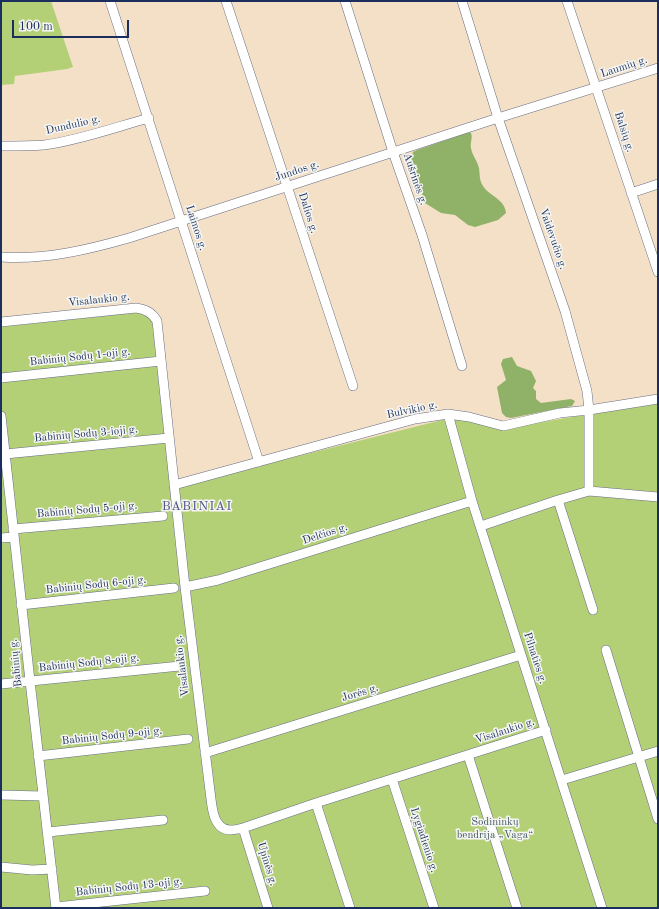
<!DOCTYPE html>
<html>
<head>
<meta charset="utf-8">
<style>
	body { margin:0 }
	#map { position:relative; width:659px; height:909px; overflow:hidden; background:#f3e0c7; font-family:"Old Standard TT",serif }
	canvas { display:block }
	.frame { position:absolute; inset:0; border:2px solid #1b2f5e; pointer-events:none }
	.scale { position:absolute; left:12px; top:20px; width:117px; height:18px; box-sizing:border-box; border:2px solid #1b2f5e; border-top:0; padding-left:5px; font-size:12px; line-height:14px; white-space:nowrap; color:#1b2f5e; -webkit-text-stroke:3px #f6f6f2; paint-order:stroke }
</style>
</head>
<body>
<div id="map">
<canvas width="659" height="909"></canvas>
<div class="frame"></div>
<div class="scale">100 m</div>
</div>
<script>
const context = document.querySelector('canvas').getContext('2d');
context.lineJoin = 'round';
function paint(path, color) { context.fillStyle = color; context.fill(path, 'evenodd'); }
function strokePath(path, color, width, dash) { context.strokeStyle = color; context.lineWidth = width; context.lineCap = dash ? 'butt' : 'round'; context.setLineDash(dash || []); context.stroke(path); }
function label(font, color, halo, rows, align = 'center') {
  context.font = font + ' "Old Standard TT",serif'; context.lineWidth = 3; context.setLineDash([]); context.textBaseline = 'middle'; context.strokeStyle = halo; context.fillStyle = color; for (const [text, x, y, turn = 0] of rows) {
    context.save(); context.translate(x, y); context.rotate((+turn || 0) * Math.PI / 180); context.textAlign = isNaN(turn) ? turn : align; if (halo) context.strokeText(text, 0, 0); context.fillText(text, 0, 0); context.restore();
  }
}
paint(new Path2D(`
	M1 1H51L73 67 67 69 15 76 14 84 1 85Z
	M139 312H143L152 319 171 488 454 417 505 428 658 403V908H1V327Z`), '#b4d077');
paint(new Path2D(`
	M469 132 471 133C473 138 470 142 471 148 472 155 477 160 479 168 480 174 479 180 483 186 489 196 505 199 506 213L498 220 475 227 468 225 455 215 441 213 425 203 411 158 413 152 417 150Z
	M512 357 517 366 531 371 536 381 533 388 536 391V399L541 403 571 399 575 401 572 406 511 418 506 417 502 413 497 387 506 380 501 364 503 359Z`), '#8fb268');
const street = new Path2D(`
	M110 1 259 462
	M226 1 353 386
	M345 1 393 152 422 235 462 366
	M462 1 498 118 565 311 587 391 589 410V491
	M567 1 658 272
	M1 146C15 146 30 146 44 145 77 141 116 127 149 118
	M631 193 658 184
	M1 257C45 260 87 250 129 238L498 118 658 68
	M1 322 136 308C145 309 152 312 157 321L185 587 210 791C212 805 212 829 230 830 234 830 239 829 243 828L316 803 546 730
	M1 378 161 361
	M448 414 472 501 602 908
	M1 416 30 681 56 908
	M5 454 169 438
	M174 485 415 419 448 414 469 417 503 426 560 413 589 410 658 399
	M558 500 593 610
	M481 526 558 500 589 491 658 497
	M13 529 163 516
	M1 538 14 537
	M185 587 218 580 472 501
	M21 605 174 588
	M606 650 658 819
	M1 684 180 666
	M205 753 521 655
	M468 755 517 908
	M38 756 188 739
	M392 779 434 908
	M562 780 658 751
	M1 795 43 796
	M316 803 350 908
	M243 828 268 908
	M48 832 163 820
	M1 867 32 870 52 869
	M56 907 205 891`);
strokePath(street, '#676d83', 10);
strokePath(street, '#fff', 9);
label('11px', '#1b2f5e', '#f6f6f2', [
	["Laumių g.",624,67,-18],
	["Dundulio g.",73,125,-13],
	["Balsių g.",624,132,72],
	["Jundos g.",297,171,-18],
	["Aušrinės g.",415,179,71],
	["Dalios g.",308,213,72],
	["Laimos g.",196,228,72],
	["Vaidevučio g.",553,239,71],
	["Visalaukio g.",99,300,-6],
	["Babinių Sodų 1-oji g.",80,357,-6],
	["Bulvikio g.",412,410,-12],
	["Babinių Sodų 3-ioji g.",86,434,-5],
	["Babinių Sodų 5-oji g.",87,510,-5],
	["Delčios g.",325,534,-18],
	["Babinių Sodų 6-oji g.",96,585,-6],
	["Pilnaties g.",535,658,72],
	["Babinių g.",16,663,-96],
	["Babinių Sodų 8-oji g.",89,663,-6],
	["Visalaukio g.",182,666,-97],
	["Jorės g.",360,693,-17],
	["Visalaukio g.",505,731,-18],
	["Babinių Sodų 9-oji g.",112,736,-6],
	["Lygiadienio g.",424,840,72],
	["Upinės g.",267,864,73],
	["Babinių Sodų 13-oji g.",129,887,-6]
]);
label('11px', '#415764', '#f6f6f2', [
	["Sodininkų",495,822],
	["bendrija „Vaga“",495,835]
]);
context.letterSpacing = '1px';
label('13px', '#545889', '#f6f6f2', [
	["BABINIAI",197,507]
]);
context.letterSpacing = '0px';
</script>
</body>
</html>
